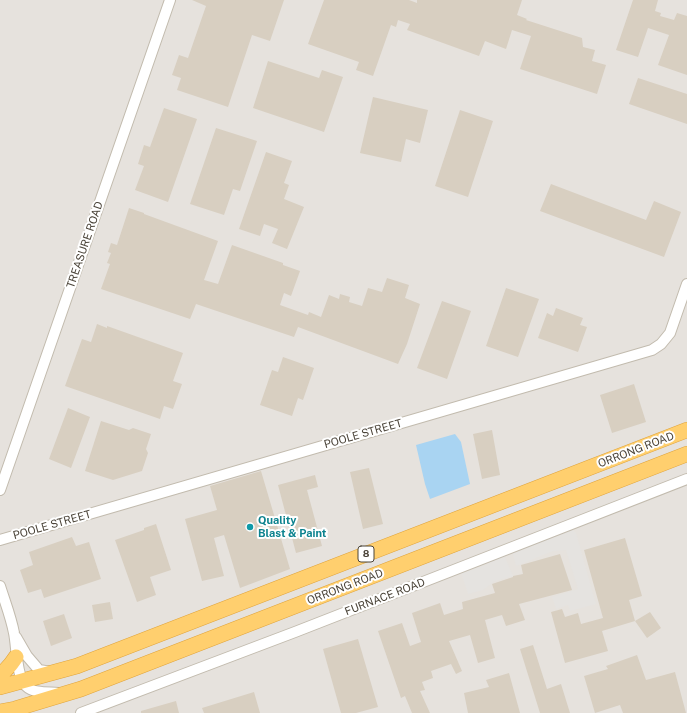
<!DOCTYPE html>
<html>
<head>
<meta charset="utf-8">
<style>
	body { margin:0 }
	canvas { display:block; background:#f6f3ec }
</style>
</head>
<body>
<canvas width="687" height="713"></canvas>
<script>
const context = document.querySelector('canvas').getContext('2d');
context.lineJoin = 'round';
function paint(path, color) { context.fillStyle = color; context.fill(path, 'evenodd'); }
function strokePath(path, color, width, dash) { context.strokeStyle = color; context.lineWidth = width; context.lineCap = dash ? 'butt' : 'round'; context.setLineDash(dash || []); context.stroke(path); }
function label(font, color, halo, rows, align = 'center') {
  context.font = font + ' "Public Sans",sans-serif'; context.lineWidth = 4; context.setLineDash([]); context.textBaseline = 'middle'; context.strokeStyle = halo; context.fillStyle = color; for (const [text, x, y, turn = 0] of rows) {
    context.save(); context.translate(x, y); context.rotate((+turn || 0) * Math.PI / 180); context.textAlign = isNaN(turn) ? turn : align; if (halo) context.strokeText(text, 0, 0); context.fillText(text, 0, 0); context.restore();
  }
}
paint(new Path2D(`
	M0 0H687V713H0Z`), '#e6e2dd');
paint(new Path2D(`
	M572 529 576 533 596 604 570 611 568 605 556 609 552 597 578 589 566 550 553 551 516 566 512 552Z
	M504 555 513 576 495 581 483 590 468 594 461 573 483 566Z`), '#e5e3e0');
paint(new Path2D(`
	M455 434 461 442 470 484 430 499 425 484 416 445Z`), '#a9d4f2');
paint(new Path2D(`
	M192 0H284L270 41 252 35 228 107 177 90 181 78 172 75 179 55 188 58 206 6Z
	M324 0H409L417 3V0H522L517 15 527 19 526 20 582 38 583 47 595 50 592 61 606 65 597 94 520 69 531 36 512 30 506 49 485 41 479 56 407 30 410 24 398 20 396 27 391 25 373 76 356 70 359 62 308 44Z
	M633 0H658L655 11 661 13 660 16 674 20 677 13 687 16V75L658 65 669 35 648 28 638 57 616 50Z
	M268 61 319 78 322 70 343 77 324 132 253 108Z
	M638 78 687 94V124L629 104Z
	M373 97 428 110 420 143 406 139 401 162 360 153Z
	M164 108 197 119 168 202 135 190 144 166 138 164 144 145 150 147Z
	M460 110 493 121 468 197 435 186Z
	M216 128 257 141 240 191 233 189 224 215 190 204Z
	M266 152 292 161 284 183 289 185 284 199 304 207 287 249 272 243 278 229 264 224 260 236 239 229Z
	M551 184 646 220 654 201 681 212 664 257 540 211Z
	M129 208 144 213V214L218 241 204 280 218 284 232 245 283 263V265L300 271 291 296 284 293 280 305 308 315 309 312 321 317 329 295 339 299 340 294 350 297 349 302 362 306 368 288 382 292 387 278 409 285 405 298 420 304 407 344 398 364 298 327 294 337 196 304 190 319 101 289 110 264 107 263 111 253 108 252 111 243 117 245Z
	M506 288 539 299 518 357 486 346Z
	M442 301 471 311 447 379 417 368Z
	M556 308 583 318 580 325 587 327 578 352 538 338 547 313 553 316Z
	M97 324 107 328V326L183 353 173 381 182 384 173 409 164 406 160 419 65 386 82 339 91 342Z
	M283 357 314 368 303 400 298 398 292 416 260 405 272 370 278 372Z
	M634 384 646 422 612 433 600 395Z
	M68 408 90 417 71 468 49 459Z
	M101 421 129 430 133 428 151 434 146 449 148 453 142 471 113 480 85 471Z
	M492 430 500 475 482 479 473 434Z
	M369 468 383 524 363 529 350 472Z
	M261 471 290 569 240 588 224 535 214 538 224 576 202 581 185 519 217 510 210 486Z
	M315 475 318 487 307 490 322 546 296 553 278 485Z
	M156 524 171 570 150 577 156 595 137 602 115 540 144 530V528Z
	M72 537 76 546 89 542 101 579 44 598 41 589 28 593 20 570 33 565 29 552Z
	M625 538 642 596 629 600 635 621 602 631 608 651 565 663 551 612 562 609 565 617 578 613 581 624 603 618 584 550Z
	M560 554 572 590 519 604 525 620 506 626 502 615 485 620 495 658 478 663 470 635 449 641 462 671 456 674 451 664 431 671 433 678 422 682 425 690 420 691 430 713H412L405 696 401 698 378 631 402 623 410 646 421 642 412 613 440 603 444 615 463 609 462 602 495 593 492 584 513 577V576L523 574 521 565Z
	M110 602 113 619 95 622 92 605Z
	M650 612 661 628 647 638 635 621Z
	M64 614 72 638 51 646 43 621Z
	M358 639 378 707 356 713H341L323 649Z
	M533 645 547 689 561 684 570 713H540L520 649Z
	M637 655 646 680 675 672 686 713H623L620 705 595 713 584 676 608 669 606 666Z
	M509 673 520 713H468L464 693 489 687 486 680Z
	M254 692 260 713H204L202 708Z
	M176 701 179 713H141V711Z`), '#d8cfc1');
const minor = new Path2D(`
	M0 490 170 0
	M0 540 652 350 661 344 670 333 687 284
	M0 586C5 602 11 617 14 633 17 647 16 676 26 686 34 694 49 692 58 693
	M16 637 27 656 39 670 51 672
	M81 713 295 632 687 479`);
const highway = new Path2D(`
	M0 676 11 664 16 657
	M0 687 77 666 687 430
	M0 712 15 709 81 689 687 454`);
strokePath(minor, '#c2bbae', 12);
strokePath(highway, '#e0a43c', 16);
strokePath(minor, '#fff', 10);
strokePath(highway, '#ffcf6e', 15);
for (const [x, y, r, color] of [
	[250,527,4,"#0f9aa8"]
]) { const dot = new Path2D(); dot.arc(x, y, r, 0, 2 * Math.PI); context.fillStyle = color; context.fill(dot); strokePath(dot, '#fff', 1.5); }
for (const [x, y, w] of [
	[366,554,16]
]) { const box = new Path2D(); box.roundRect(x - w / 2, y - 8, w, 16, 3); context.fillStyle = '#fff'; context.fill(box); strokePath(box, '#4b4439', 1); }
label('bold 10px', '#4b4439', null, [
	["8",366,554]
]);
label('11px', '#4b4439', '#fff', [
	["TREASURE ROAD",85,245,-71],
	["POOLE STREET",363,434,-16],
	["ORRONG ROAD",636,450,-21],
	["POOLE STREET",52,525,-16],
	["ORRONG ROAD",345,587,-21],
	["FURNACE ROAD",385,597,-21]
]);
label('bold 11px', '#0d838f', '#fff', [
	["Quality",258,521],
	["Blast & Paint",258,534]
], 'left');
</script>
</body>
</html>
